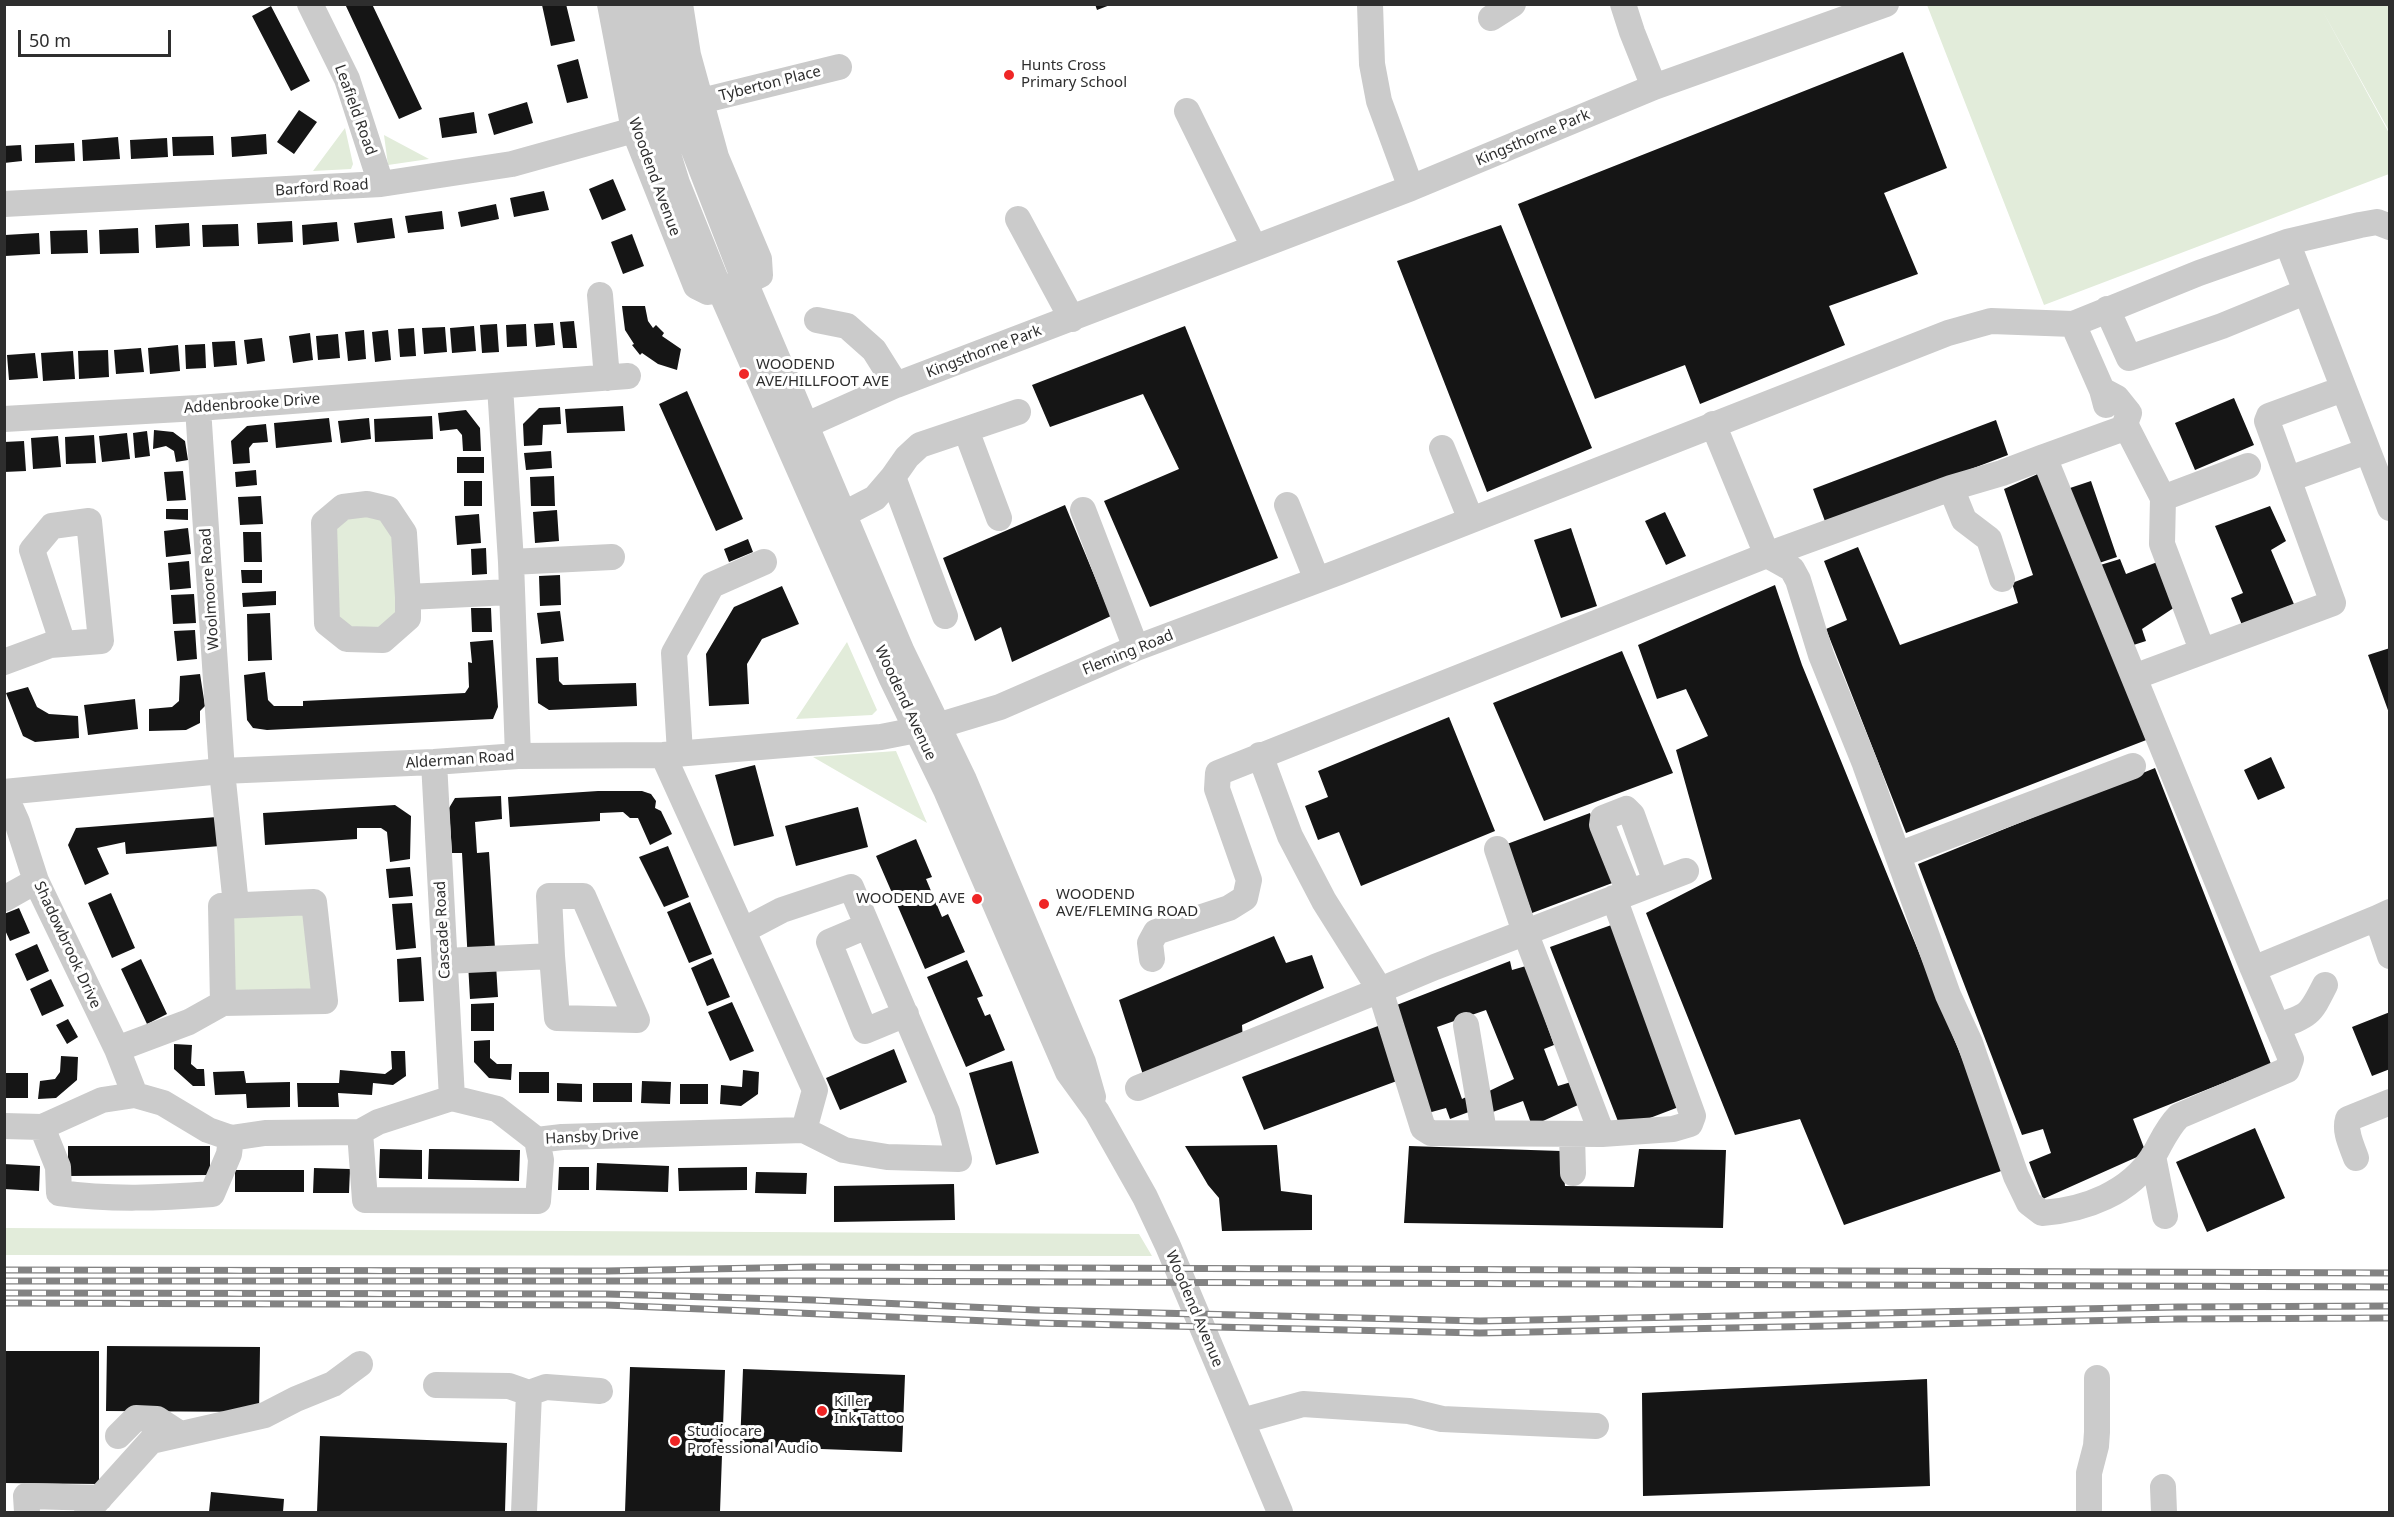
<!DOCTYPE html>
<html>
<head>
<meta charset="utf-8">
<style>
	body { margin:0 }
	#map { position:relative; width:2394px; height:1517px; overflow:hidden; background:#fff; font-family:"Noto Sans",sans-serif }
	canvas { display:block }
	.frame { position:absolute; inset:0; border:6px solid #2e2e2e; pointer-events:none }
	.scale { position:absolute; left:18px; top:30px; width:153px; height:27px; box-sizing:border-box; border:3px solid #2e2e2e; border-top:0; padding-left:8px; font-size:18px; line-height:21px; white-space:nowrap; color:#2e2e2e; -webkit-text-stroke:4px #fff; paint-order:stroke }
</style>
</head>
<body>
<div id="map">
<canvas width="2394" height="1517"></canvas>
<div class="frame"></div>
<div class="scale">50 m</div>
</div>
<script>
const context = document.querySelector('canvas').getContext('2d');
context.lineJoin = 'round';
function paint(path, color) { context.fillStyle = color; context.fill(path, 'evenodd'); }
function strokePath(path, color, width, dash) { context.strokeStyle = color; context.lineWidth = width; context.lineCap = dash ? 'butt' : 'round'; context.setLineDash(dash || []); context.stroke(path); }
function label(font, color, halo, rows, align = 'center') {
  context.font = font + ' "Noto Sans",sans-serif'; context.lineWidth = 6; context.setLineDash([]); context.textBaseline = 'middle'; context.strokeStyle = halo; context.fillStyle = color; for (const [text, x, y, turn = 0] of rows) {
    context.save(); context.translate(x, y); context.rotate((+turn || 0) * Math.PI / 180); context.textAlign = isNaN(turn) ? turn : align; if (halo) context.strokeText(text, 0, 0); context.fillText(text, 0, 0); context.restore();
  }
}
paint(new Path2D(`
	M1927 5H2389V131L2321 8 2389 133V174L2044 305Z
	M345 128 353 164 351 169 313 171Z
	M384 135 429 159 388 165Z
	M388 509 408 618 383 640 327 623 324 523Z
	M847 642 877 710 872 715 796 719Z
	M896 751 927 823 813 757Z
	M314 902 325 1001 223 1003 221 906Z
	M5 1228 1139 1234 1152 1256 5 1255Z`), '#e2ecda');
paint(new Path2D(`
	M345 4H372L422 109 399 119Z
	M566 4 575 41 551 46 542 5Z
	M1095 4H1110V5L1097 10Z
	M271 6 310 81 291 91 252 16Z
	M1903 52 1947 168 1884 193 1918 274 1829 306 1845 345 1700 404 1685 365 1595 399 1518 204Z
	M578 59 588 98 567 103 557 65Z
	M527 102 533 123 494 135 488 114Z
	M299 110 317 122 294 154 277 142Z
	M474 112 477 133 442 138 439 118Z
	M266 134 267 154 232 157 231 137Z
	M213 136 214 155 173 156 172 137Z
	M118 137 120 159 83 161 82 140Z
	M167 138 168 157 131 159 130 140Z
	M74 143 75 161 35 163V145Z
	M21 145 22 161 4 163V146Z
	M613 179 626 210 602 220 589 189Z
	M544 191 549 210 514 217 510 198Z
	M496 204 499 219 461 227 458 212Z
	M442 211 444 229 408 233 405 216Z
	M392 218 395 238 357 243 354 223Z
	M292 221 293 242 258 244 257 223Z
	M337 222 339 241 303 245 302 225Z
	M189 223 190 246 156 248 155 225Z
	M238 224 239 246 203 247 202 225Z
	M1501 225 1592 448 1487 492 1397 261Z
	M138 228 139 253 100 254 99 230Z
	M87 230 88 253 51 254 50 231Z
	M39 233 40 254 5 256V235Z
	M632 234 644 266 623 274 611 242Z
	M622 306H645L648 321 653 328 656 325 664 333 662 336 681 349 677 370 658 364 642 353 640 355 632 345 634 344 625 330Z
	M574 321 577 348H563L560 322Z
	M553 323 555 345 536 347 534 324Z
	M497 324 499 352 482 353 480 325Z
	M526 324 527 346 507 347 506 325Z
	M474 326 476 351 452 353 450 328Z
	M1185 326 1278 558 1150 607 1104 501 1179 469 1143 394 1050 427 1032 385Z
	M445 327 447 352 424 354 422 328Z
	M414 328 416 356 400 357 398 329Z
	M364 330 366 359 348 361 345 332Z
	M388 330 391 360 375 362 372 332Z
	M310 333 313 360 293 363 289 336Z
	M338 334 340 358 318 360 316 336Z
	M262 338 265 361 247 364 244 340Z
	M235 341 237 365 214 367 212 342Z
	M205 344 206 368 186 369 185 345Z
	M178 345 180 371 150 374 148 348Z
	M141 348 144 372 116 374 114 350Z
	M108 350 109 377 79 379 78 351Z
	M73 351 75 379 43 381 41 353Z
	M35 353 38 378 9 380 7 355Z
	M687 391 743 519 716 531 659 404Z
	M2234 398 2254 445 2195 470 2175 423Z
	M623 406 625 431 567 433 565 409Z
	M560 407 561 424 543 425 542 445 524 446 523 424 539 408Z
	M466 410 480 428 481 451H463L462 435 457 429 440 431 438 413Z
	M432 416 433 439 375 442 374 419Z
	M329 418 332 442 276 448 274 423Z
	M369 418 371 439 341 443 338 421Z
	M1996 420 2008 455 1826 524 1813 489Z
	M266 424 268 442 253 443 249 448 250 463 233 464 231 441 247 426Z
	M154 430 173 432 185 441 188 460 176 462 174 451 166 446 153 449Z
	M147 431 150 456 135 458 133 433Z
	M127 433 130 459 102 462 99 436Z
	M94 435 96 463 66 464 65 437Z
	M58 436 61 467 33 469 31 438Z
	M24 441 26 471 4 472V442Z
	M551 451 552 468 526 470 524 453Z
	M457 457H484V473H457Z
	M256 470 257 485 236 487 235 472Z
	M183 471 186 500 167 501 164 472Z
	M2040 473 2154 737 1906 833 1826 629 1847 620 1824 561 1858 547 1900 645 2018 603 2012 583 2033 575 2004 489Z
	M554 476 555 506H531L530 477Z
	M464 481H482V506H464Z
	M2091 481 2117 557 2093 565 2067 489Z
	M261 496 263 524 240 525 238 497Z
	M1065 505 1111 616 1012 662 1001 627 975 641 943 558Z
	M2270 506 2286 541 2271 550 2296 609 2244 630 2231 598 2243 593 2215 526Z
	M166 509H188V520L166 519Z
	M557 510 559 541 535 543 533 512Z
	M1665 512 1686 556 1666 565 1645 521Z
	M479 514 481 543 457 545 455 516Z
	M188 528 191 554 166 557 164 531Z
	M1571 528 1597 606 1561 618 1534 540Z
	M243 532H261L262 562H244Z
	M748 539 753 552 729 562 724 549Z
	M486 548 487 574 472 575 471 549Z
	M2120 559 2126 574 2160 561 2178 605 2142 629 2146 641 2124 648 2097 566Z
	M189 561 191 588 170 590 168 563Z
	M241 570H262V583H242Z
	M560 575 561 605 540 606 539 576Z
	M1775 585 1802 665 2007 1169 1844 1225 1800 1119 1735 1135 1646 913 1712 879 1676 750 1708 736 1686 689 1657 699 1638 645Z
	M782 586 799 624 762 639 747 664 749 704 709 706 706 654 734 607Z
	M276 591V605L243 607 242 593Z
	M194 594 196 623 173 624 171 595Z
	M471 608H491L492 632H472Z
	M560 611 564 641 541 644 537 613Z
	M270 613 272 660 248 661 247 614Z
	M195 630 197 659 177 661 174 631Z
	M493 640 498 707 493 719 267 730 253 728 247 720 244 675 265 672 268 700 274 706H303V701L465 693 469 687 468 662 472 663 470 642Z
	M2390 648V713H2389L2368 655Z
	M1622 651 1673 773 1544 821 1493 703Z
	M558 657 559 681 563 685 636 683 637 706 549 710 538 703 536 658Z
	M200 674 205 706 200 711V723L186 730 149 731V709L172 707 179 701 180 676Z
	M28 687 37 707 49 714 78 716 79 738 35 742 23 736 6 693Z
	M135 699 138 729 88 735 84 705Z
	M1449 717 1495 831 1361 886 1339 832 1318 840 1305 806 1328 797 1318 771Z
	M2271 757 2285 788 2258 800 2244 770Z
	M755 765 774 836 734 846 715 775Z
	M2155 768 2271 1064 2133 1119 2146 1153 2043 1199 2029 1162 2051 1153 2043 1129 2022 1135 1918 864Z
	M598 791H642L651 794 656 801 655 808 661 811 672 834 650 845 638 818H630L623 812 600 813V821L510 827 508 797Z
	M501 796 502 819 475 822 477 853 489 852 498 997 470 999 462 853H452L449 808 455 798Z
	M395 805 411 816 410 859 390 862 387 832 381 828H357V839L265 845 263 813Z
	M858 807 868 847 796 866 785 826Z
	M1590 813 1615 882 1532 913 1507 844Z
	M217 817 220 846 126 854 125 842 97 848 109 874 85 885 68 845 76 828Z
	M916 839 932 877 926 879 942 917 948 914 965 952 925 969 876 856Z
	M668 846 689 897 664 907 639 857Z
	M410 867 413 896 389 898 386 869Z
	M111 893 135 948 112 958 88 903Z
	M690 902 712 954 689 963 667 912Z
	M412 903 416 948 396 950 392 904Z
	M19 908 30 933 10 941 4 928V914Z
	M1617 923 1684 1105 1621 1129 1550 947Z
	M1274 936 1286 963 1312 955 1324 988 1242 1025 1243 1040 1144 1078 1119 1000Z
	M37 944 49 971 27 981 15 954Z
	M421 957 424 1001 399 1002 397 959Z
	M713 958 730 997 707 1006 691 968Z
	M141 959 167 1014 147 1024 121 969Z
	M967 960 983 996 977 998 985 1016 990 1014 1005 1050 966 1067 927 977Z
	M1510 961 1512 970 1526 966 1554 1045 1544 1049 1558 1086 1571 1082 1578 1105 1532 1126 1523 1101 1490 1113 1485 1093 1514 1079 1486 1010 1437 1027 1462 1099 1468 1096 1474 1110 1450 1119 1446 1108 1428 1113 1389 1008Z
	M51 979 64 1006 42 1016 30 989Z
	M732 1002 754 1051 730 1061 708 1012Z
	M494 1003V1031H471V1004Z
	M2390 1012V1069L2372 1076 2352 1027Z
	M68 1019 78 1037 67 1044 56 1025Z
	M1386 1023 1405 1078 1264 1130 1242 1077Z
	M490 1040V1058L497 1064H512L511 1080 489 1078 474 1062V1041Z
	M174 1044 192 1045 191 1064 197 1069H204L205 1086H193L174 1069Z
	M894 1049 907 1082 840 1110 826 1078Z
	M391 1051H405L406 1076 393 1085 373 1083 372 1095 338 1093 339 1107H298L297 1083H339L340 1070 385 1074 392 1069Z
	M61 1056 78 1057 77 1080 56 1098 38 1099 40 1081 55 1079 60 1072Z
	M1012 1061 1039 1153 996 1165 969 1073Z
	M743 1070 759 1072 758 1094 741 1106 720 1104 721 1085 742 1087Z
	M244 1071 246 1083 290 1082V1107L247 1108 246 1094 215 1095 213 1072Z
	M519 1072H549V1093H519Z
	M4 1073H28V1098H4Z
	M642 1081 671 1082 670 1104 641 1103Z
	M557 1083 582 1084V1102L557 1101Z
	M593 1083H632V1102H593Z
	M680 1084H708V1104H680Z
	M2255 1128 2285 1198 2207 1232 2176 1162Z
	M1277 1145 1281 1191 1312 1195V1230L1222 1231 1219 1198 1208 1185 1185 1146Z
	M68 1146H210V1175L68 1176Z
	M1409 1146 1561 1151 1565 1186 1634 1187 1639 1149 1726 1150 1723 1228 1404 1223Z
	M380 1149 422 1150V1179L379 1178Z
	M429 1149 520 1150 519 1181 428 1179Z
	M597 1163 669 1166 668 1192 596 1190Z
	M4 1164 40 1166 39 1191 4 1189Z
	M559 1167H589V1190H558Z
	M747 1167V1190L679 1191 678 1168Z
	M314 1168 350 1169 349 1193H313Z
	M235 1170H304V1192H235Z
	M756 1172 807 1173 806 1194 755 1193Z
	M954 1184 955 1220 834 1222V1186Z
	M107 1346 260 1347 259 1412 106 1411Z
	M4 1351H99V1484L4 1483Z
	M630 1367 725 1370 720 1512H625Z
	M743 1369 905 1375 902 1452 740 1446Z
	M1927 1379 1930 1486 1643 1496 1642 1393Z
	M320 1436 507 1443 505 1512H317Z
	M211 1492 284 1499 283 1512H209Z`), '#151515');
strokePath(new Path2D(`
	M310 4 347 79 381 184
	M610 4 634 130 696 286 708 292 745 282 760 275 759 259 716 157 688 55 680 4
	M633 4 641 52 659 125 677 183 720 290 891 677 946 790 1068 1072 1097 1112 1145 1197 1168 1246 1280 1512
	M657 4 679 111 745 282 902 652 964 780 1083 1062 1093 1097
	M1370 4 1372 64 1379 101 1411 188
	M1623 4 1632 32 1654 87
	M1491 18 1513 4
	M701 101 839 67
	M1187 111 1254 247
	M4 204 381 184 512 164 634 130
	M1018 219 1072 319
	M2287 242 2390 508
	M600 295 607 378
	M2107 309 2129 358 2222 326 2305 292
	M817 320 847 326 874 350 896 385
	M2073 324 2102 390 2106 405
	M500 386 511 562 518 756
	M2102 390 2117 398 2129 413 2125 424 2163 498 2162 544 2202 650
	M198 408 222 771 236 905
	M4 419 198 408 628 376
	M1713 424 1767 555 1792 569 1798 580 1821 655 1865 764 1948 995 1970 1043 2016 1176 2029 1203 2042 1213C2085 1210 2130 1193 2154 1155 2162 1141 2167 1128 2179 1116L2287 1070 2291 1059 2253 969
	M2127 427 2044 457 2253 969 2377 918
	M966 430 999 518
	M791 432 896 385 1411 188 1654 87 1886 4
	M1442 448 1471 520
	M893 477 945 616
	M2289 479 2367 451
	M1951 488 1964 520 1989 539 2002 579
	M2163 498 2248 466
	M1287 505 1317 580
	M1083 510 1136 648
	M844 514 875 498 893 477 907 457 920 445 1018 412
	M511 562 612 557
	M408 597 404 533 388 509 367 504 343 507 324 523 327 623 347 639 383 640 408 618V597L510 592
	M4 662 50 645 101 641 89 521 52 526 32 550 63 644
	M2134 677 2333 603 2267 421 2269 416 2343 389
	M680 753 674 653 712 585 764 562
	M1260 755 1290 836 1324 901 1380 990 1435 967 1686 871
	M434 762 452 1098
	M4 792 222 771 434 762 518 756 663 755 881 737 937 726 1000 707 1136 648 1339 572 1948 333 1991 321 2073 324 2199 273 2287 242 2360 225 2377 222 2390 227
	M4 793 17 822 36 881 117 1049 135 1095
	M1497 849 1525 932 1602 1134
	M1898 855 2133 766
	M1629 892 1602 825 1603 818 1626 809 1632 815 1656 882
	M4 899 36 881
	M2390 912 2377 918 2390 956
	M867 926 829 942 865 1031 906 1014
	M744 930 782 910 851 887 947 1112 959 1159 887 1157 844 1150 804 1130
	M1152 959 1150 943 1156 932 1229 908 1245 898 1249 880 1217 789 1218 773 1767 555 1951 488 2002 473 2044 457
	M445 961 552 956 557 1018 637 1020 583 896H549L552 956
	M1466 1025 1484 1132
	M2277 1026C2309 1016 2310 1015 2325 985
	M117 1049 189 1022 223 1003 325 1001 314 902 221 906 223 1003
	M1138 1088 1380 990 1423 1128 1431 1133 1602 1134 1673 1129 1690 1124 1693 1116 1614 898
	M4 1126 42 1127 102 1100 135 1095 163 1103 208 1130 231 1138 265 1133 360 1132 378 1122 452 1098 497 1109 537 1140 562 1137 804 1130 815 1090 663 755
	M42 1127 58 1167 59 1193C110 1200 161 1198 212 1194L229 1154 231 1138
	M360 1132 365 1200 538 1201 541 1160 537 1140
	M1572 1134 1573 1173
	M2153 1156 2165 1216
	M2356 1158C2352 1146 2344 1132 2348 1119L2390 1102
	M436 1385 509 1386 529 1393 524 1512
	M529 1393 546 1387 600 1391
	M1242 1421 1303 1404 1409 1411 1442 1419 1596 1426
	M118 1436 136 1418 157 1419 180 1434
	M2163 1487 2164 1512
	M27 1512 26 1496 100 1498
	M87 1512 151 1441 265 1415 296 1399 333 1384 360 1364
	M2089 1512V1473L2096 1446 2097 1432V1378`), '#cbcbcb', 26);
const rail = new Path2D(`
	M4 1270 606 1271 811 1267 2390 1273
	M4 1281H811L2390 1287
	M4 1293 607 1294 813 1300 1036 1310 1480 1321 2178 1307 2390 1306
	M4 1303 606 1305 1036 1323 1480 1333 2178 1319 2390 1318`);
strokePath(rail, '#838383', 7);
strokePath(rail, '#fff', 4.5, [14]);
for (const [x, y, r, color] of [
	[1009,75,6,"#ef2626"],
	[744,374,6,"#ef2626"],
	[977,899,6,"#ef2626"],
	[1044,904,6,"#ef2626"],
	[822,1411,6,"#ef2626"],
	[675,1441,6,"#ef2626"]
]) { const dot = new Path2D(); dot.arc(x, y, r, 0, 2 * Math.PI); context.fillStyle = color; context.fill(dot); strokePath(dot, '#fff', 2); }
label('15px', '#2e2e2e', '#fff', [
	["Hunts Cross",1021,66],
	["Primary School",1021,83],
	["WOODEND",756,365],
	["AVE/HILLFOOT AVE",756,382],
	["WOODEND",1056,895],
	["AVE/FLEMING ROAD",1056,912],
	["WOODEND AVE",965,899,"right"],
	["Killer",834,1402],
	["Ink Tattoo",834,1419],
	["Studiocare",687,1432],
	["Professional Audio",687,1449]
], 'left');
label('15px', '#2e2e2e', '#fff', [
	["Tyberton Place",770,84,-14],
	["Leafield Road",355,110,70],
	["Kingsthorne Park",1533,138,-23],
	["Woodend Avenue",654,177,70],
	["Barford Road",322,188,-4],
	["Kingsthorne Park",984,352,-21],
	["Addenbrooke Drive",252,404,-4],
	["Woolmoore Road",210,589,-94],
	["Fleming Road",1128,653,-22],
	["Woodend Avenue",905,703,65],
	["Alderman Road",460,760,-4],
	["Cascade Road",443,930,-93],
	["Shadowbrook Drive",67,945,65],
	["Hansby Drive",592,1137,-3],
	["Woodend Avenue",1194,1309,67]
]);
</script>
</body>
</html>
